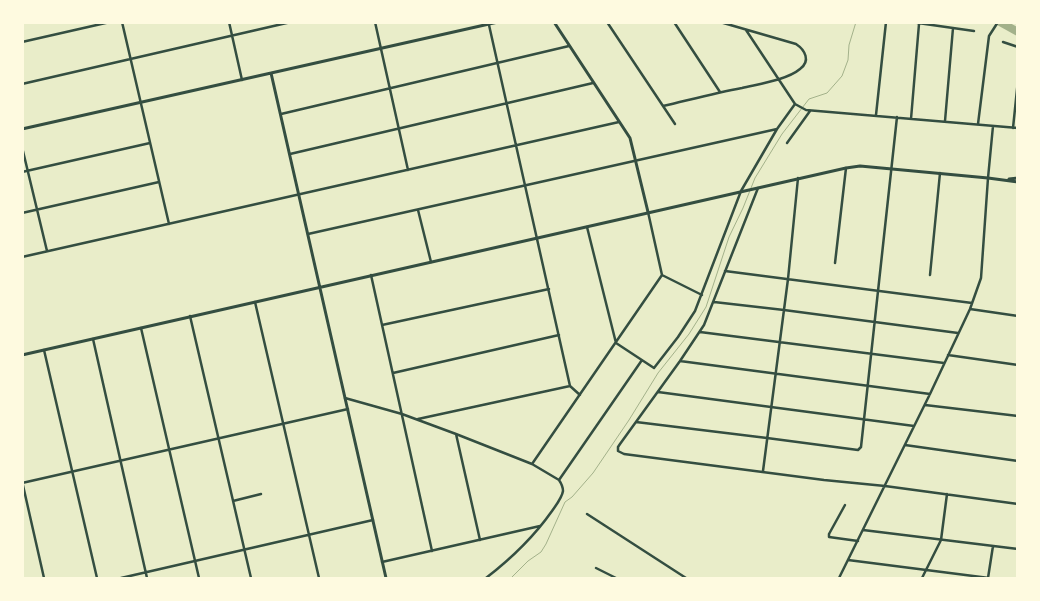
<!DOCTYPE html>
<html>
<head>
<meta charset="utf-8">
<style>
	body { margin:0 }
	#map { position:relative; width:1040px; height:601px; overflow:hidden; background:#e9edc9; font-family:"Noto Sans",sans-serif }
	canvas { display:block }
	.frame { position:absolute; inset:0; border:24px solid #fefae0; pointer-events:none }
</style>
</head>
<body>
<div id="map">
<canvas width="1040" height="601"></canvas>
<div class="frame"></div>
</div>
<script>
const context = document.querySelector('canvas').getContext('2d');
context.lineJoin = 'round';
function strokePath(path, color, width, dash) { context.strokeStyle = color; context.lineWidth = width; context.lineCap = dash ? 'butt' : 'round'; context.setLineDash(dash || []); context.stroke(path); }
strokePath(new Path2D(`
	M511 578 528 561 541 552 546 544 565 502 572 497 593 473 629 420 658 373 689 334 706 307 729 237 743 208 755 178 782 134 809 99 827 93 842 76 848 60 849 45 856 22`), '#a3b18a', 1);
strokePath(new Path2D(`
	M1000 22 1018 32`), '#a3b18a', 8);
strokePath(new Path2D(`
	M122 22 169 224
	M229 22 242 80
	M375 22 408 170
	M607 22 675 124
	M674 22 720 92
	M911 22 974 31
	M1015 22 1018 24
	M489 25 570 386 580 395
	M746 30 795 104 806 110 1018 128
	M22 42 110 22
	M1003 42 1018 47
	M22 84 291 22
	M663 106C689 100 715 93 742 88 758 84 787 80 800 69 811 61 805 50 796 44L720 22
	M281 114 569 46
	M876 115 886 22
	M911 119 919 24
	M945 121 953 28
	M978 124 989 36 998 22
	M1013 128 1018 80
	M787 143 810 111
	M22 147 47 251
	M290 154 593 83
	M22 172 150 143
	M758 188 704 325 680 361 620 444 618 447V451L624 454 824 480 885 486 1018 504
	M418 210 431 262
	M648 212 662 275 702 295
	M22 213 159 182
	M587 227 616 343 654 368 678 337 695 311 741 191 777 129 795 104
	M308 234 777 129
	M22 257 619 122
	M835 263 846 168
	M725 271 972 303
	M371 275 432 551
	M930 275 940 173
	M255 302 319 578
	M714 302 784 310 958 333
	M970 309 1018 316
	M190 316 251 578
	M382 325 549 289
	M141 328 199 578
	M700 332 944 363
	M93 339 147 578
	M44 350 97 578
	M948 355 1018 365
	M680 361 930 394
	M393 373 559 335
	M658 392 914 426
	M345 398 402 414 456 434 532 464 559 480C561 483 563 487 563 491 562 498 556 505 552 511 533 538 512 558 486 578
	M925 405 1018 416
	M418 419 570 386
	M636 422 767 438 858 450 861 447 897 117
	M456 434 480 540
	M905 445 1018 461
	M532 464 662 275
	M763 471 788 279 798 178
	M559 480 642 360
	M22 481 44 578
	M22 483 348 409
	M233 501 261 494
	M845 505 829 534V537L858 541
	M587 514 686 578
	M863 530 1018 549
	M848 560 989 578
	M382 562 540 526
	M596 568 616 578
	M121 578 373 520
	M839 578 930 394 970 309 981 278 988 178 993 126
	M922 578 941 540 947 494
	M988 578 993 546`), '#344e41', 2.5);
strokePath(new Path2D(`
	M554 22 630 138 648 212
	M271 73 386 578
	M22 129 498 22
	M1009 179 1018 178
	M22 355 846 168 860 166 988 178 1018 182`), '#344e41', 3);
</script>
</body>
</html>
